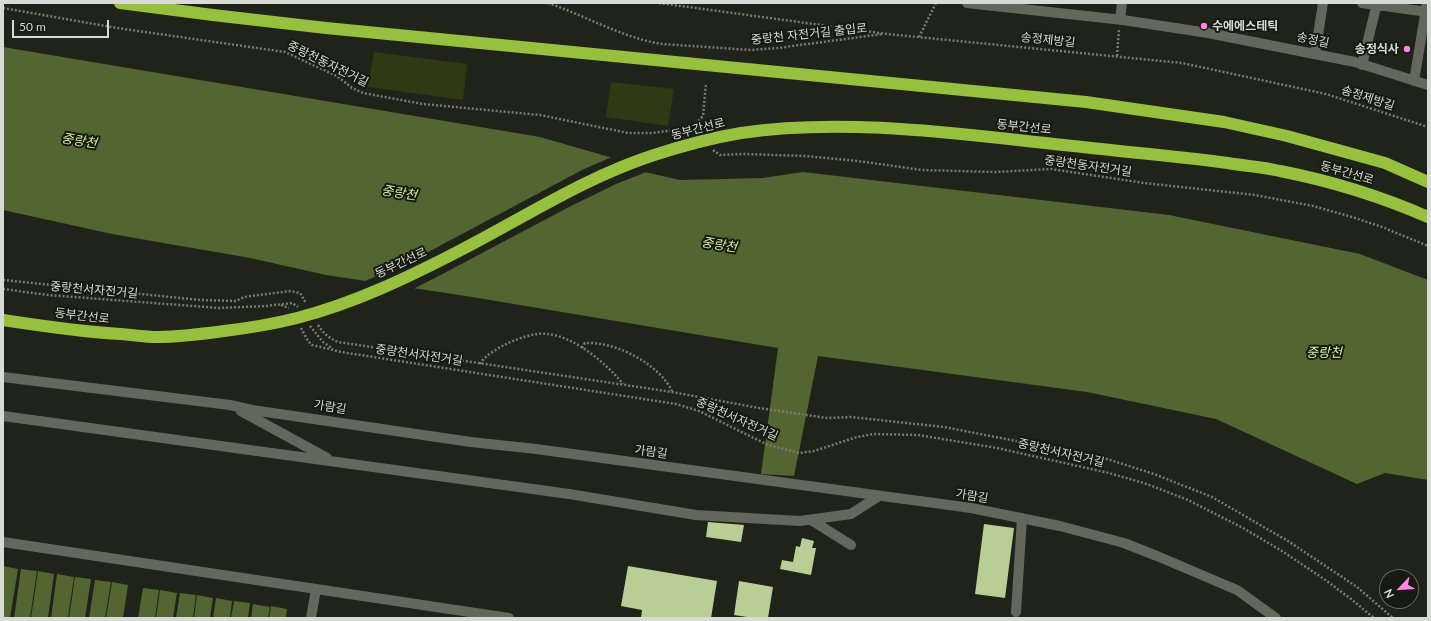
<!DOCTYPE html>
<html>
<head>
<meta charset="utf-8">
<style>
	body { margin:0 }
	#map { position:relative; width:1431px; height:621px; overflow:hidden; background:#1f231a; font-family:Lato,sans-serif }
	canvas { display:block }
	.frame { position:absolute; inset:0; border:4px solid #d8dbd5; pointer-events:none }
	.north { position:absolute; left:1379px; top:569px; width:40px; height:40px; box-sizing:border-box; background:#161a11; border:1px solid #64675f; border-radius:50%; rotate:245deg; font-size:11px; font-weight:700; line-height:16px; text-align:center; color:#d8dbd5 }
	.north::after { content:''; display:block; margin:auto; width:14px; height:18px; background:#fc86e4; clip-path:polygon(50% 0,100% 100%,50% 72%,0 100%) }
	.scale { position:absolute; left:12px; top:20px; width:97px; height:18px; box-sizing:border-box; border:2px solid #d8dbd5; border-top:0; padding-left:5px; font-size:12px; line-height:14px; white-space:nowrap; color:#d8dbd5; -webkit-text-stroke:3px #161a11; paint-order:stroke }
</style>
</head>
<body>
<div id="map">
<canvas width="1431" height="621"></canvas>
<div class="frame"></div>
<div class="north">N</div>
<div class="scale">50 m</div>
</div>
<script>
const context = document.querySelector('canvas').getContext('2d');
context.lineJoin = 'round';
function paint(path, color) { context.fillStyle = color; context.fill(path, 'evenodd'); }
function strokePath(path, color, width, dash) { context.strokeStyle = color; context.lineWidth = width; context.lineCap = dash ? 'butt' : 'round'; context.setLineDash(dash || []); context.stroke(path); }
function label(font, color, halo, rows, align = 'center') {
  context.font = font + ' Lato,"Noto Sans KR",sans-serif'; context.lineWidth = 4; context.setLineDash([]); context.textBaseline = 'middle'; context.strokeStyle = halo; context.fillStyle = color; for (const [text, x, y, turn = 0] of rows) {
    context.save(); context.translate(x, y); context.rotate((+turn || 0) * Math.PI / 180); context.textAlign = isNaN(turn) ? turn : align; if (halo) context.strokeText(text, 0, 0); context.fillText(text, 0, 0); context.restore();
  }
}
paint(new Path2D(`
	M374 52 467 64 463 100 368 87Z
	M611 82 674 89 668 126 606 117Z`), '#2d3a13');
paint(new Path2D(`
	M3 47 540 137 613 158 645 172 680 180 763 178 803 172 1169 215 1360 254 1428 280V480L1385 473 1357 484 1216 419 1087 392 818 356 794 476 761 474 778 348 466 296 326 275 250 258 112 234 3 210Z
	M3 566 18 569 10 618H3Z
	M21 569 37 571 30 618H14Z
	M38 571 54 574 48 618H31Z
	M57 574 74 577 68 618H51Z
	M75 577 91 579 85 618H69Z
	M95 580 111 582 105 618H89Z
	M112 582 128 585 123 618H106Z
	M143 588 159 590 155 618H138Z
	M160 590 177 593 173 618H156Z
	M180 593 196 595 193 618H176Z
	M197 595 213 598 210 618H194Z
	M216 598 232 601 230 618H213Z
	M234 601 250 603 248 618H231Z
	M253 604 270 607 268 618H251Z
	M271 606 287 609 286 618H269Z`), '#536530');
paint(new Path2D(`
	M614 156 649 171 616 184 569 207 435 278 411 290 363 282 417 258 584 169Z`), '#1f231a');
paint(new Path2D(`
	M708 522 744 525 741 542 706 537Z
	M984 524 1014 528 1005 598 975 594Z
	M802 538 814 541 812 548H816L811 575 780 569 782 560 793 562 796 546 800 547Z
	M628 566 717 581 711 618H641L642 610 621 606Z
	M739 581 773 587 768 618H747V617L734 615Z`), '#b8ce95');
strokePath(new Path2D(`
	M548 3C586 16 623 38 662 44L751 50 778 48 883 34
	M659 3 887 34 1182 63 1326 94 1428 127
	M3 8 117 28 285 52 337 76 352 88 363 93 423 104 540 115 628 133H651L692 128H698L700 130
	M919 37 936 3
	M1117 56 1119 29
	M693 127 703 116 706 83
	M713 150 720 155 744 154 805 156 858 161 922 170 995 172 1051 169 1144 183 1255 195 1313 206 1352 217 1382 227 1428 246
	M3 280 200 300 236 301 244 297 291 291 300 293 306 303
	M3 289 48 295 219 308 266 306 292 303 298 307
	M281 305 289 308
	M318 325C323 333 329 338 338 342L672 392 759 408 827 418 851 417 944 427 1104 458 1154 474 1212 497 1288 541 1357 587 1393 618
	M310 326 323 342 333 349
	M301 328 308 341 312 345 341 352 676 404 699 411 768 445 800 453 814 451 857 437 873 434 918 435 997 448 1109 473 1147 484 1188 500 1243 528 1282 551 1324 579 1351 599 1374 618
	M582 348 585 343C615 341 659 364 672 391
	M480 364C485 355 496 350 504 345 517 339 534 332 548 334 575 337 606 363 623 384`), '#787c74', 2.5, [2, 2]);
strokePath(new Path2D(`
	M967 3 1123 20 1208 33 1355 62 1428 85
	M1362 3 1428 12
	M1120 20 1122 3
	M1315 54 1323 3
	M1362 65 1377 3
	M1414 81 1427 3
	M3 377 230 405 252 410 471 442 536 449 971 508 1060 526 1124 543 1157 556 1237 590 1276 618
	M241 411 327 458
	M3 416 569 494 696 515 800 521 851 514 879 496
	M811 520 851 545
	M3 542 509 618
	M1016 612 1022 518
	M311 618 316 589`), '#63675c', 10);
strokePath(new Path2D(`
	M120 3 213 15 326 28 1086 102 1224 122 1287 136 1385 163 1428 182
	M3 320C42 326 81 332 121 334 133 335 146 337 158 337 180 337 202 334 224 331 249 328 273 324 297 318 355 303 409 277 461 250 525 217 586 177 654 155 682 146 711 138 741 133 848 117 965 135 1073 146 1125 152 1177 156 1228 163 1245 166 1263 167 1280 171 1331 181 1380 196 1428 217`), '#97c03f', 12);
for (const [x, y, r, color] of [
	[1204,26,4,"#fc86e4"],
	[1407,49,4,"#fc86e4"]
]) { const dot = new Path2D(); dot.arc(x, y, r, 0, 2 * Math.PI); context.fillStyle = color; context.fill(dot); strokePath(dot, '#161a11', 1.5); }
label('bold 12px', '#d8dbd5', '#161a11', [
	["수에에스테틱",1212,26],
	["송정식사",1399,49,"right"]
], 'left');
label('12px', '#d8dbd5', '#161a11', [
	["중랑천 자전거길 출입로",809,34,-6],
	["송정제방길",1048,40,6],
	["송정길",1313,40,12],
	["중랑천동자전거길",328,64,26],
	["송정제방길",1368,98,18],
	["동부간선로",1024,127,6],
	["동부간선로",698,129,-14],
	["중랑천동자전거길",1088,166,8],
	["동부간선로",1347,173,16],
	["동부간선로",401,263,-25],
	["중랑천서자전거길",94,290,5],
	["동부간선로",82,316,7],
	["중랑천서자전거길",419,355,8],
	["가람길",330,407,9],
	["중랑천서자전거길",737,419,24],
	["가람길",651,452,8],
	["중랑천서자전거길",1061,453,13],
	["가람길",972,496,9]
]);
label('italic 13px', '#d1f09e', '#161a11', [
	["중랑천",79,141,9],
	["중랑천",399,193,9],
	["중랑천",719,245,9],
	["중랑천",1324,353]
]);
</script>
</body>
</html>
